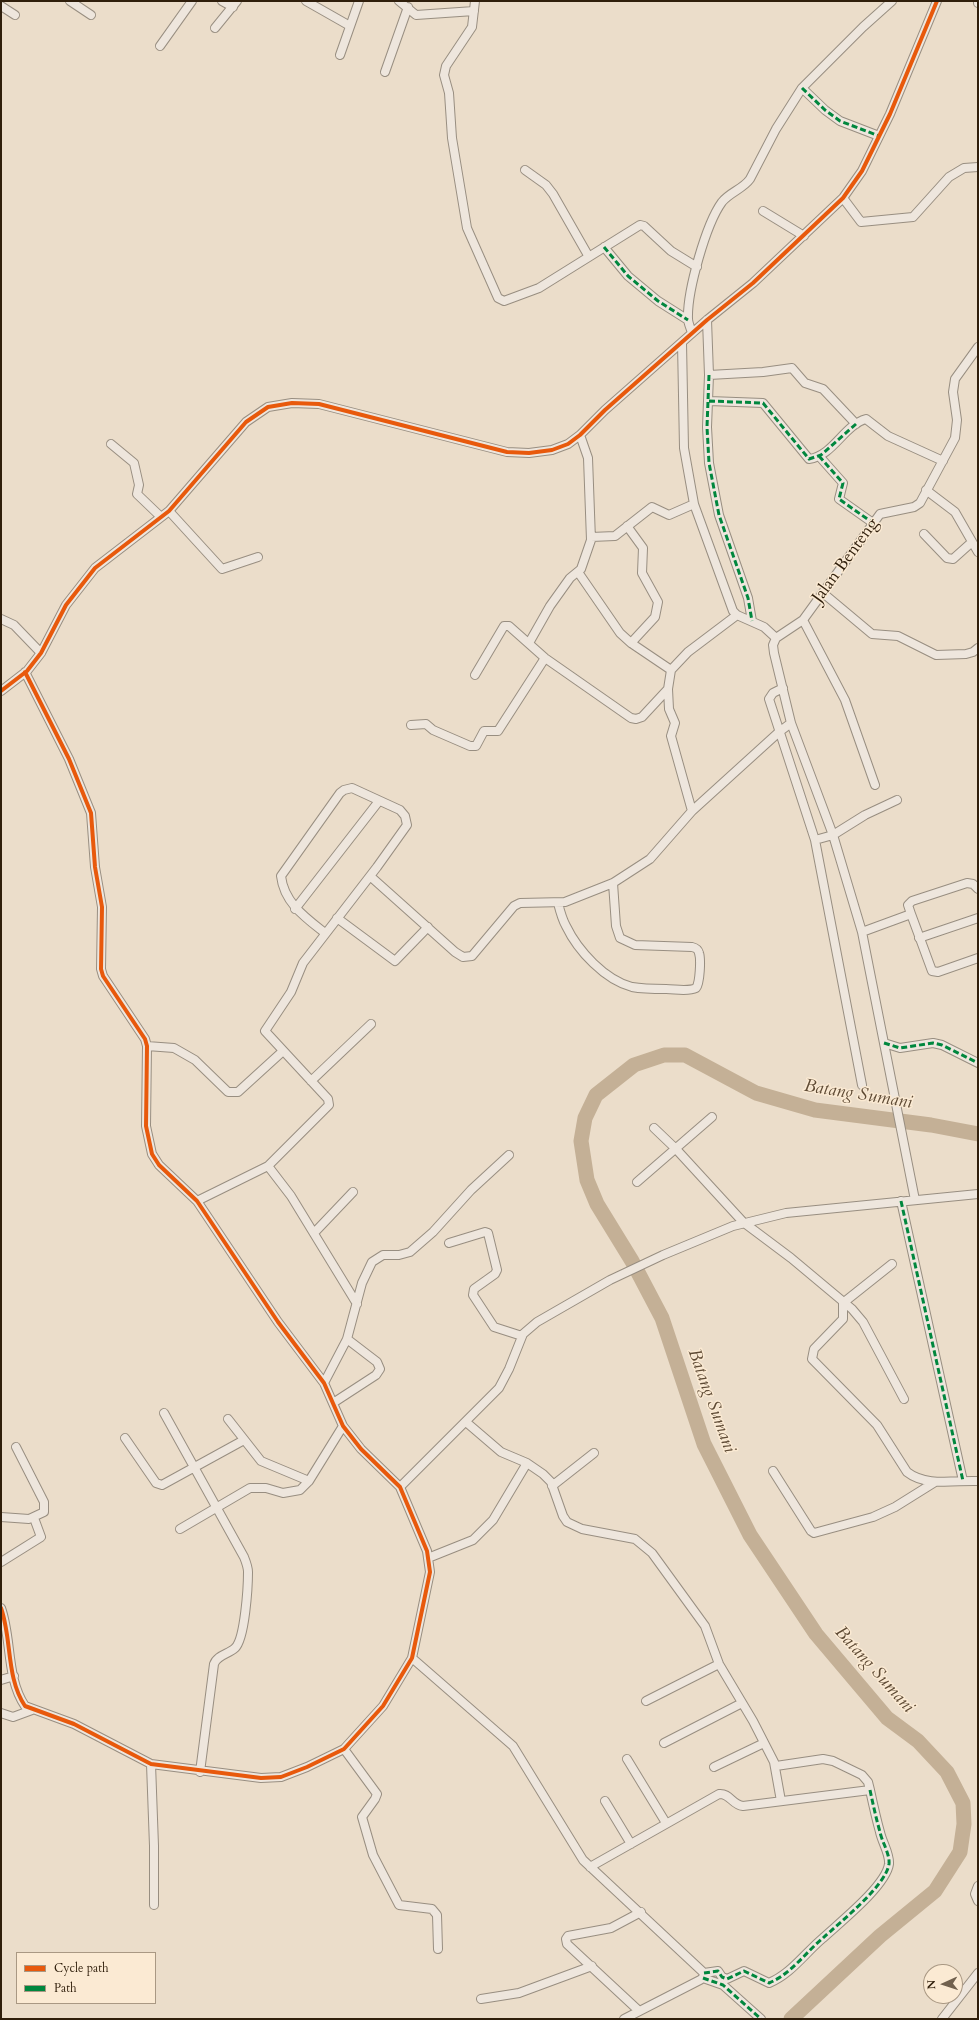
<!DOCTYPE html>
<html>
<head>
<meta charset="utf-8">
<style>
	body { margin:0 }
	#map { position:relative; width:979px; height:2020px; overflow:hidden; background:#ebddca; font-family:Cardo,serif }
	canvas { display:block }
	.frame { position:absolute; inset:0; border:2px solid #2f1e0b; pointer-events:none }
	.legend { position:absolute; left:16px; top:1952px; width:140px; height:52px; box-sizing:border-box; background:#fbead3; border:1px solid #a99883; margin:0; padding:5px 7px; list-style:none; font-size:12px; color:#2f1e0b }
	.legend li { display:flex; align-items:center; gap:8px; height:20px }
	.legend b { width:20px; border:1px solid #a99883 }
	.north { position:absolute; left:923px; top:1964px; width:40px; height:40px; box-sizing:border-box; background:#fbead3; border:1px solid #a99883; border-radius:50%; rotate:267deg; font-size:11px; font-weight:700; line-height:16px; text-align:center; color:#2f1e0b }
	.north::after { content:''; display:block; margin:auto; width:14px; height:18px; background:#71614e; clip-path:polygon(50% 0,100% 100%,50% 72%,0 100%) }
</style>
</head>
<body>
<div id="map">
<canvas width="979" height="2020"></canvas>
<div class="frame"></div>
<ul class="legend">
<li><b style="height:5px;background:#e8590c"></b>Cycle path</li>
<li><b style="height:5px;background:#00873e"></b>Path</li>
</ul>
<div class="north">N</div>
</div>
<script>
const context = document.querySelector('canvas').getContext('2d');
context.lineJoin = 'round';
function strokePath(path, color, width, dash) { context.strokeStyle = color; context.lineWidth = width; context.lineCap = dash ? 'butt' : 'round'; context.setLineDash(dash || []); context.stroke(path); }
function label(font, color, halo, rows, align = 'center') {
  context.font = font + ' Cardo,serif'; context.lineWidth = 3; context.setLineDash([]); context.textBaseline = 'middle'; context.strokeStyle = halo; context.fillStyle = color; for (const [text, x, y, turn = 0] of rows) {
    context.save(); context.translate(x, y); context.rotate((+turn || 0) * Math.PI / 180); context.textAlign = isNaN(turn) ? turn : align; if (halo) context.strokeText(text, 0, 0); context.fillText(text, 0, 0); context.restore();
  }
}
strokePath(new Path2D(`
	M791 2019 880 1936 935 1891 960 1852 964 1824 963 1803 947 1772 918 1741 887 1718 816 1634 750 1535 704 1444 662 1318 632 1261 597 1204 587 1180 581 1141 585 1118 596 1095 634 1065 664 1055H685L756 1093 815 1110 931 1125 978 1134`), '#c4b096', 15);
const minor = new Path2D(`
	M70 1 91 15
	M222 1 233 7
	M306 1 350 26
	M399 1 416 15 474 11
	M475 1 472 27 446 66 444 75 449 93 452 138 467 228 498 298 504 301 539 288 640 225 644 226 671 251 697 267
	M978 1V3
	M1 6 15 15
	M215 28 237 1
	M160 46 192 1
	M340 55 359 1
	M385 72 408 7
	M802 88 825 110 840 121 879 136
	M525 170 546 185 553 194 589 257
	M843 198 861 222 913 217 949 177 964 168 978 167
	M763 211 804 236
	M604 247 628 276 658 301 688 320
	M707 320 709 375 707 427 709 463 719 515 748 598 752 621
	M692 333C691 329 688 323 688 319 687 291 706 224 722 202 730 192 743 189 750 179L776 129 802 88 863 27 892 1
	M682 343 684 448 694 504 733 611 737 615 764 627 776 638
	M709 375 763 372 792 368 805 383 823 389 856 424
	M709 401 763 403 809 459C833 456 844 425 866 419L888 436 943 461
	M111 444 134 463 139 485 137 494 161 517
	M819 456 843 483 839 499 873 523
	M926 490 955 512 978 552
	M169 511 222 569 258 557
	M627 526 643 548 642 573 658 602 655 617 631 643
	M924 534 947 558 953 559 972 542
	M591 537 615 536 652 507 669 515 694 504
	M578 572 620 633 631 643 671 670
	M823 593 872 634 898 636 936 655 966 654 973 652 978 648
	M1 619 14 625 41 653
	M803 620 845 700 875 785
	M776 638 773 645 774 653 791 723 833 835 862 932 915 1200
	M776 638 803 620 880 514 914 507 920 503 955 438 957 420 953 392 955 379 978 347
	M529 643 550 606 570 578 581 569 591 540 588 458 580 435
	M475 675 504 626H509L545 658 631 718 636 719 642 717 668 689 671 670 688 652 737 615
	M783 688 773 693 769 699 815 840 862 1085
	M668 689 669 709 675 723 671 736 692 811
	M1 691 27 671 41 653 66 605 95 568 169 511 246 422 268 407 292 403 319 404 507 452 529 453 552 450 568 444 580 435 605 410 707 320 753 283 843 198 862 171 890 114 937 1
	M411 725 426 724 433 730 470 746H476L484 731H498L545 658
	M815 840 833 835 865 815 897 800
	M370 876 455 952 463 957 472 956 514 906 520 903 565 902 613 883 650 859 692 811 779 732 791 723
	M558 903C560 911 562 919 566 926 578 951 605 980 632 987 643 989 655 989 666 989 675 989 688 992 696 988 700 983 701 959 699 953 698 949 696 948 692 947L635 945 620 938 616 926 613 883
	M295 909 379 801
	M911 914 932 971 938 972 978 958
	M337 918 395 961 428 927
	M862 932 911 914 908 905 912 901 967 883 973 884 978 889
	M919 938 978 918
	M884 1043 900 1048 933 1043 942 1045 978 1063
	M147 1046 174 1048 195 1060 228 1092H238L283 1051
	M311 1081 371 1024
	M654 1128 676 1149 743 1222 791 1258 852 1309 863 1322 904 1399
	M268 1166 291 1196 357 1304
	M637 1182 712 1117
	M197 1201 268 1166 329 1105 328 1099 265 1031 291 992 303 963 377 867 407 825 405 816 400 810 352 788 344 790 340 793 281 876C284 903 306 918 325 933
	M901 1201 963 1481
	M314 1233 353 1192
	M449 1243 485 1232 488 1233 497 1270 495 1274 474 1289 473 1295 494 1327 522 1336
	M892 1264 843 1303V1319L814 1349 812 1359 877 1425 907 1472C926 1487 955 1480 978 1481
	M324 1383 347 1339 362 1283 372 1262 383 1255H399L410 1252 433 1232 471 1190 509 1155
	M333 1403 376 1375 380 1369 377 1362 347 1339
	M164 1413 244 1557C246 1562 248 1567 248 1572 248 1586 245 1639 235 1648 229 1654 217 1655 214 1664L200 1772
	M228 1419 261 1461 309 1481
	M466 1422 501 1452 527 1463 543 1474 551 1482 563 1516 567 1522 582 1529 635 1539 652 1553 705 1626 719 1664 753 1721 774 1762 781 1801
	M125 1438 156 1483 162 1485 244 1440
	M773 1471 811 1531 814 1533 873 1517 895 1507 935 1482
	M552 1486 594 1453
	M400 1487 499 1388 509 1369 523 1334 537 1322 610 1280 663 1255 733 1226 786 1213 978 1194
	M1 1517 29 1519 44 1512V1502L16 1447
	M180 1529 250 1488H266L283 1493 300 1490 309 1481 343 1426
	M428 1558 473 1540 493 1520 527 1463
	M1 1562 41 1537 34 1518
	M1 1608C12 1639 6 1678 25 1706L74 1724 151 1764 261 1778 281 1777 307 1767 344 1749 383 1706 412 1658 430 1572 427 1551 400 1487 361 1449 343 1426 324 1383 278 1322 197 1201 159 1165 152 1154 146 1126 147 1046 145 1039 103 976 101 969 102 907 95 867 91 813 69 759 25 672
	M412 1658 513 1746 583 1860 704 1973 703 1978 700 1980 624 2019
	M1 1680 14 1676
	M646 1701 719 1664
	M1 1713 13 1717 32 1710
	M664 1743 742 1703
	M344 1749 377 1794 375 1799 362 1817 373 1855 399 1905 432 1909 437 1915 438 1949
	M627 1759 666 1823
	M151 1764 154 1846V1905
	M714 1767 764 1743
	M605 1801 631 1844
	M590 1867 719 1794C730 1793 732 1805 743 1806L870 1790 868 1782 862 1775 833 1761 823 1759 776 1766
	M978 1886 975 1894 978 1901
	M704 1973 718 1971 722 1977 727 1979 744 1971 769 1983C791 1974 805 1953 823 1938 839 1923 886 1886 889 1864 890 1854 882 1842 880 1832 876 1818 873 1804 870 1790
	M703 1978 723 1985 761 2019
	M481 1999 519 1993 592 1966
	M638 2010 567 1944 566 1939 568 1936 611 1928 641 1912
	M942 2019 978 1973`);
strokePath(minor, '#988e81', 10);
strokePath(minor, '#eee6dd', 8);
strokePath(new Path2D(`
	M802 88 825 110 840 121 879 136
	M604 247 628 276 658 301 688 320
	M709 375 707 427 709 463 719 515 748 598 752 621
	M709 401 763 403 809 459 821 455 856 424
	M819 456 843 483 839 499 873 523
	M884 1043 900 1048 933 1043 942 1045 978 1063
	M901 1201 963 1481
	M704 1973 718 1971 722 1977 727 1979 744 1971 769 1983C791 1974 805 1953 823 1938 839 1923 886 1886 889 1864 890 1854 882 1842 880 1832 876 1818 873 1804 870 1790
	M703 1978 723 1985 761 2019`), '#00873e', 3, [6, 3]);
strokePath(new Path2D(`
	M1 691 27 671 41 653 66 605 95 568 169 511 246 422 268 407 292 403 319 404 507 452 529 453 552 450 568 444 580 435 605 410 707 320 753 283 843 198 862 171 890 114 937 1
	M1 1608C12 1639 6 1678 25 1706L74 1724 151 1764 261 1778 281 1777 307 1767 344 1749 383 1706 412 1658 430 1572 427 1551 400 1487 361 1449 343 1426 324 1383 278 1322 197 1201 159 1165 152 1154 146 1126 147 1046 145 1039 103 976 101 969 102 907 95 867 91 813 69 759 25 672`), '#e8590c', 4);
label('17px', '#2f1e0b', '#fbead3', [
	["Jalan Benteng",846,561,-54]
]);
label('italic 18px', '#5e4a34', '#fbead3', [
	["Batang Sumani",858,1095,9],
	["Batang Sumani",711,1401,70],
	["Batang Sumani",874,1670,48]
]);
</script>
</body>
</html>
